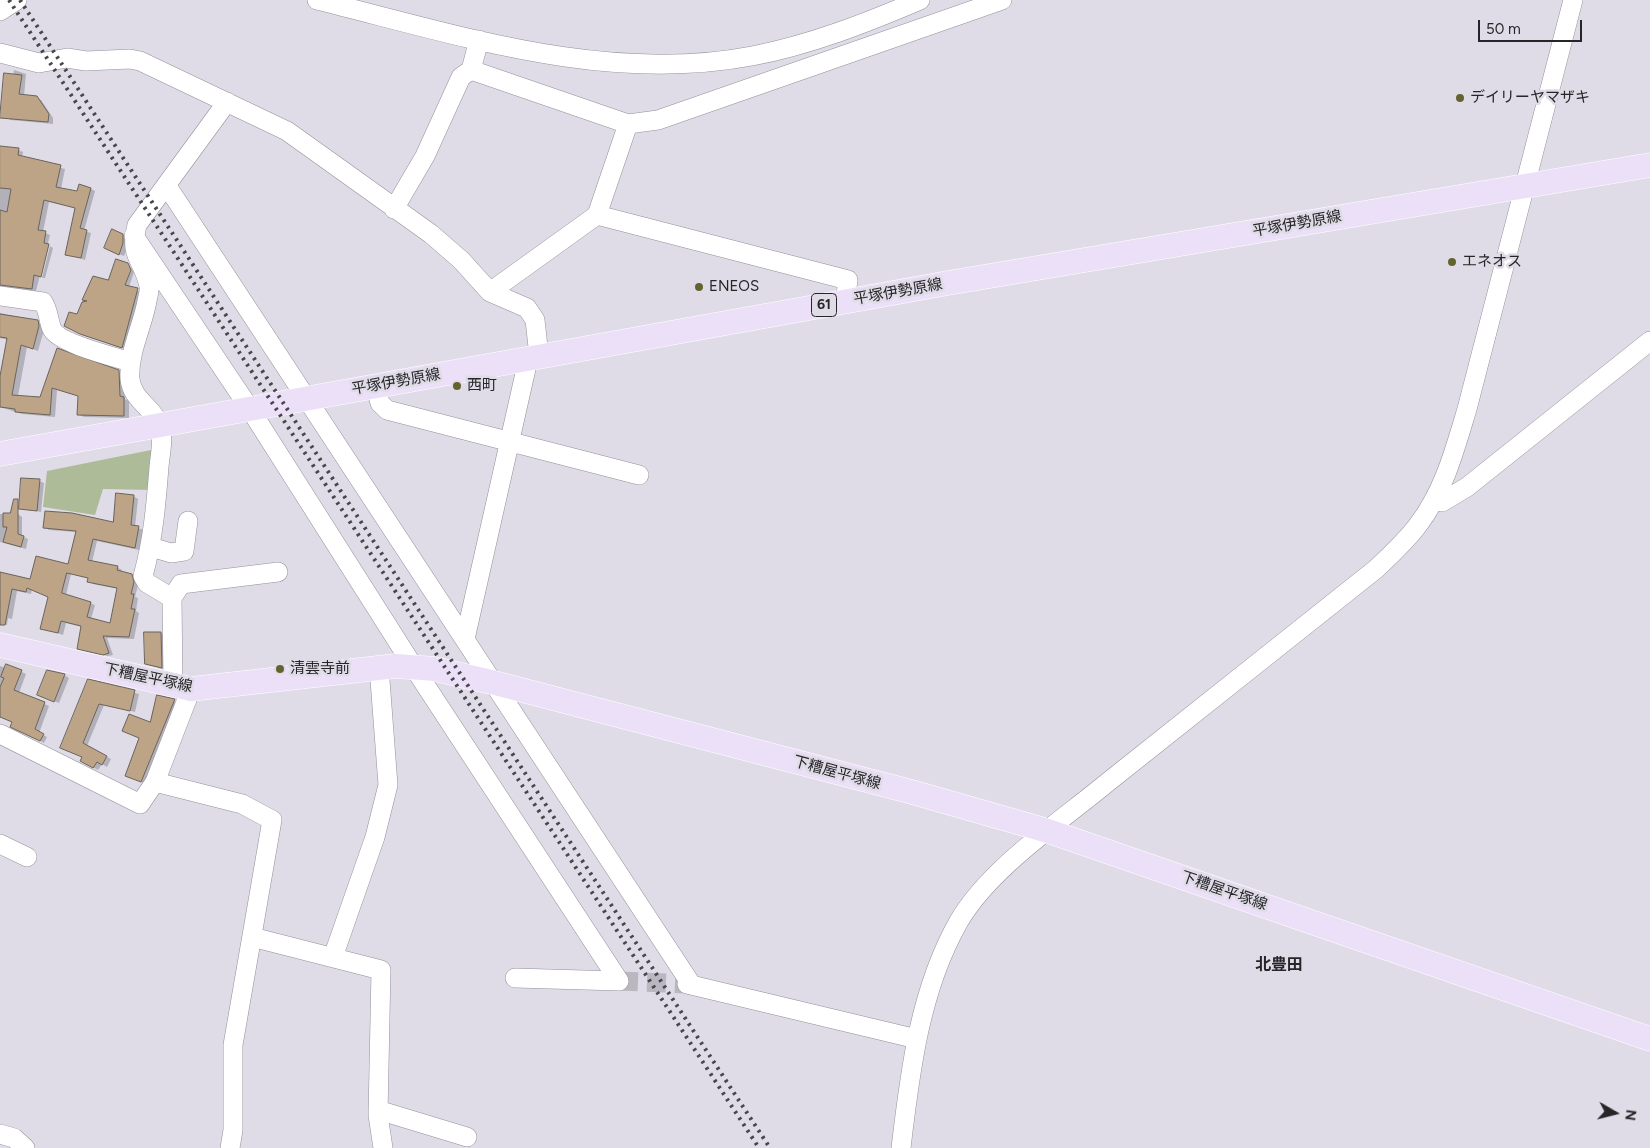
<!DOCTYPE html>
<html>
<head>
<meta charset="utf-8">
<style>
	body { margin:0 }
	#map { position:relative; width:1650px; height:1148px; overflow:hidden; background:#dfdce7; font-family:Figtree,sans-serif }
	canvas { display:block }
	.north { position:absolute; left:1590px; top:1088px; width:50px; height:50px; -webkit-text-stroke:4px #dfdce7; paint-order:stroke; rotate:98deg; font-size:14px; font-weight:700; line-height:20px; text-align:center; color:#262528 }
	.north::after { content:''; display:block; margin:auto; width:18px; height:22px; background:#262528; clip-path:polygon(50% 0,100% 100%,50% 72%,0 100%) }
	.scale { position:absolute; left:1478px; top:20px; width:104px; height:22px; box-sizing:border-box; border:2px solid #262528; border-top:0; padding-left:6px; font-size:15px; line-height:18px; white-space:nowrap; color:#262528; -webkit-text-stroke:4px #dfdce7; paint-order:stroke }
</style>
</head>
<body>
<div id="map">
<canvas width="1650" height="1148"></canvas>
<div class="north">N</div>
<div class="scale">50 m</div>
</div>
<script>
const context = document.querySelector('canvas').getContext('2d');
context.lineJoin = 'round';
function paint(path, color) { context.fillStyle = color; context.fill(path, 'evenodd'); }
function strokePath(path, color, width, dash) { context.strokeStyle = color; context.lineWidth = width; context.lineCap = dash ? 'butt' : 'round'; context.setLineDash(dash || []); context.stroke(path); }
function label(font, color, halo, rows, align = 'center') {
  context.font = font + ' Figtree,"Noto Sans JP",sans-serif'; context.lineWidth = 5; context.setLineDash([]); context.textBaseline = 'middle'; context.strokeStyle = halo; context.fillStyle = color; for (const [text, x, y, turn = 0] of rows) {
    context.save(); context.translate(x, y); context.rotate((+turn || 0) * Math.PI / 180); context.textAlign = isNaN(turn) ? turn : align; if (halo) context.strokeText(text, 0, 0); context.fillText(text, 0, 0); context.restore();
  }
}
paint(new Path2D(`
	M156 449 152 490 103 489 95 515 43 507 47 471Z`), '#aebb99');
paint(new Path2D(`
	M14 70 26 74 24 96 41 100 53 118V124L11 120 6 118Z
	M18 150 23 152 22 158 65 169 61 189 78 193 91 189 95 191 84 231 91 233 85 260 67 254 76 208 49 202 43 232 50 235 36 291 0 287V158Z
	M123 235 128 238V246L124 256 110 251Z
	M50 246 53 248 45 278H42Z
	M128 264 134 272 129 287 141 292 126 349 85 335 77 316 88 302 84 300Z
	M0 313 37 321 43 325 44 330 38 351 27 347 18 396 41 398 58 350 124 374 125 399 129 401V418L84 417 78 414 79 396 57 390 55 417 22 414 0 407V383L8 340 0 338Z
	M39 481 44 483 41 512 20 508Z
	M133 496 138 499 135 527 144 530 139 550 97 541 92 562 117 567 122 570 121 573 136 578 138 585 135 597 138 598 136 611 139 613 134 639 107 638 113 655 108 656 83 651 79 648 82 627 66 623 63 635 42 628 49 597 32 589 31 594 17 591 12 619 8 618 7 625 0 624V573L31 580 69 565 76 532 49 530 45 527 114 524ZM71 574 89 578 88 581 93 584 119 589 111 624 91 619 95 605 66 595Z
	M0 514H18L22 517V536L28 539 26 549 0 542Z
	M161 633 165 636 166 670 146 664Z
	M7 665 26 674 19 693 49 706 39 733 47 737 44 743 16 728 13 722 0 717V666L6 668Z
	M64 675 69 678 59 703 44 697Z
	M89 681 139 694 135 712 104 705 87 746 111 759 107 767 102 764 98 770 81 761 83 757 66 750Z
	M158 697 179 703 146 784 131 778 151 724Z`), '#0003');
const building = new Path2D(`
	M4 73 22 75 19 94 37 96 49 114 48 122 0 118Z
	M0 146 19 148 18 155 61 165 56 187 77 191 79 184 91 188 80 228 87 230 81 258 65 255 75 208 44 200 38 230 46 231 44 243 49 244 41 277 34 275 32 289 0 285V210L7 212 11 189 0 188Z
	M112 229 123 234V243L119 255 104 248Z
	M116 259 128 263 131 270 125 285 138 288 122 348 80 334 64 326 69 312 77 314 82 302 87 301 82 300 93 276 108 280Z
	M0 314 38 320 39 326 33 349 21 345 12 395 40 397 57 348 119 370 120 396 124 397V416L77 415 78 396 52 388 50 415 15 412V409L0 407V376L7 338 0 337Z
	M21 478 40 479 37 511 19 509Z
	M116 493 134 495 131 525 139 526 135 548 93 539 88 560 118 566 117 570 132 574 134 582 131 594H134L131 609H135L129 637 103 636 109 653 103 655 77 649 81 626 61 621 58 633 40 629 48 597 27 588 26 592 12 589 5 625H0V572L30 579 36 556 68 564 76 531 43 528 45 511 72 513 113 522ZM67 573 88 578 87 582 117 588 110 623 87 617 91 602 62 593Z
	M14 499H18V534L24 536 21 547 3 542 7 527H3V513H10Z
	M144 632H161L162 668 145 664Z
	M6 664 22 670 14 690 45 702 35 729 44 734 40 741 10 727 12 722 0 717V687L4 678 1 677Z
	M47 670 65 674 54 702 37 695Z
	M88 679 135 690 130 711 99 704 83 743 107 756 102 765 97 762 93 768 80 761 82 757 60 748Z
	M157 695 175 699 141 782 125 776 139 738 122 731 129 714 150 722Z`);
paint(building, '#bda486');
strokePath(building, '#69635c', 1);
strokePath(new Path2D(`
	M619 981 687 984`), '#bab7c1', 19, [19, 9]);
const minor = new Path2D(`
	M317 0C459 35 605 84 752 56 810 45 866 23 920 0
	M0 11 17 0
	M479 40 471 70 628 124 658 120 1002 0
	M0 53 39 63 67 58 86 61 130 59 140 61 287 131 431 234 461 260 490 292 527 308 535 320 539 356
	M167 186 691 984
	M394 209 425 156 461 77 471 70
	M597 215 848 280 845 302
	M134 236 250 409 422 680 619 981
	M490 292 597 215 628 124
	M0 296 43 302C49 311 48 320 52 329 58 343 115 357 131 362
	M375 385 380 403 387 410 639 475
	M1433 501 1442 502 1467 487 1650 341
	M151 547 171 553 184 551 188 521
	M172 598 181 584 278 572
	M465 639 528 360
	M173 684 172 598 147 583 143 576C153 540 156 505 159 467 160 455 164 438 160 426 153 407 132 400 130 379 128 353 143 325 147 301 148 296 150 290 149 286 143 258 129 258 137 225L227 102
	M0 734 140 804 155 782 191 689
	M155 782 242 804 272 820 233 1045V1130L230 1148
	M0 844 27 857
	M252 937 381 970 378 1115 383 1148
	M333 957 375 837 388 785 379 667
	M515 978 619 981
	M687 984 917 1039
	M378 1110 467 1137
	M0 1134 14 1138 25 1148
	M901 1148C910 1071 920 989 959 921 990 868 1061 821 1108 782 1197 711 1287 640 1376 569 1391 555 1406 541 1418 525 1444 491 1455 449 1467 409L1573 0`);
const major = new Path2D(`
	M0 454 948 283 1650 165
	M0 645 191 689 396 666 435 669 491 682 912 792 1048 831 1650 1039`);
strokePath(minor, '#929099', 20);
strokePath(major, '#fff', 25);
strokePath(minor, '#fff', 19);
strokePath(major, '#ece0f9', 24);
strokePath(new Path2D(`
	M9 0 759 1148
	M20 0 770 1148`), '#47464a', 4, [2.5, 5]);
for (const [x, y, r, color] of [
	[1460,98,5,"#636330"],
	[1452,262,5,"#636330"],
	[699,287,5,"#636330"],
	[457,386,5,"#636330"],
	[280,669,5,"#636330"]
]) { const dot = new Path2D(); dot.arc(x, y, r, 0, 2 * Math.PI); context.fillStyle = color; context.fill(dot); strokePath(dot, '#dfdce7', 2); }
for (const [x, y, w] of [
	[824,305,25]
]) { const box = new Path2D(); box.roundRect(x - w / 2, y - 11.5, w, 23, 4); context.fillStyle = '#dfdce7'; context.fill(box); strokePath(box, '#262528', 1); }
label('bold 14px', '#262528', null, [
	["61",824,305]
]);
label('15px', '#262528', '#dfdce7', [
	["デイリーヤマザキ",1470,98],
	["エネオス",1462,262],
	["ENEOS",709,287],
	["西町",467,386],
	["清雲寺前",290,669]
], 'left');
label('15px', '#262528', '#dfdce7', [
	["平塚伊勢原線",1297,224,-10],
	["平塚伊勢原線",898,292,-10],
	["平塚伊勢原線",396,382,-10],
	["下糟屋平塚線",148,678,12],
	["下糟屋平塚線",837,773,15],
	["下糟屋平塚線",1224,891,19]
]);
label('bold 16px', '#262528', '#dfdce7', [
	["北豊田",1279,965]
]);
</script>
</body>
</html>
